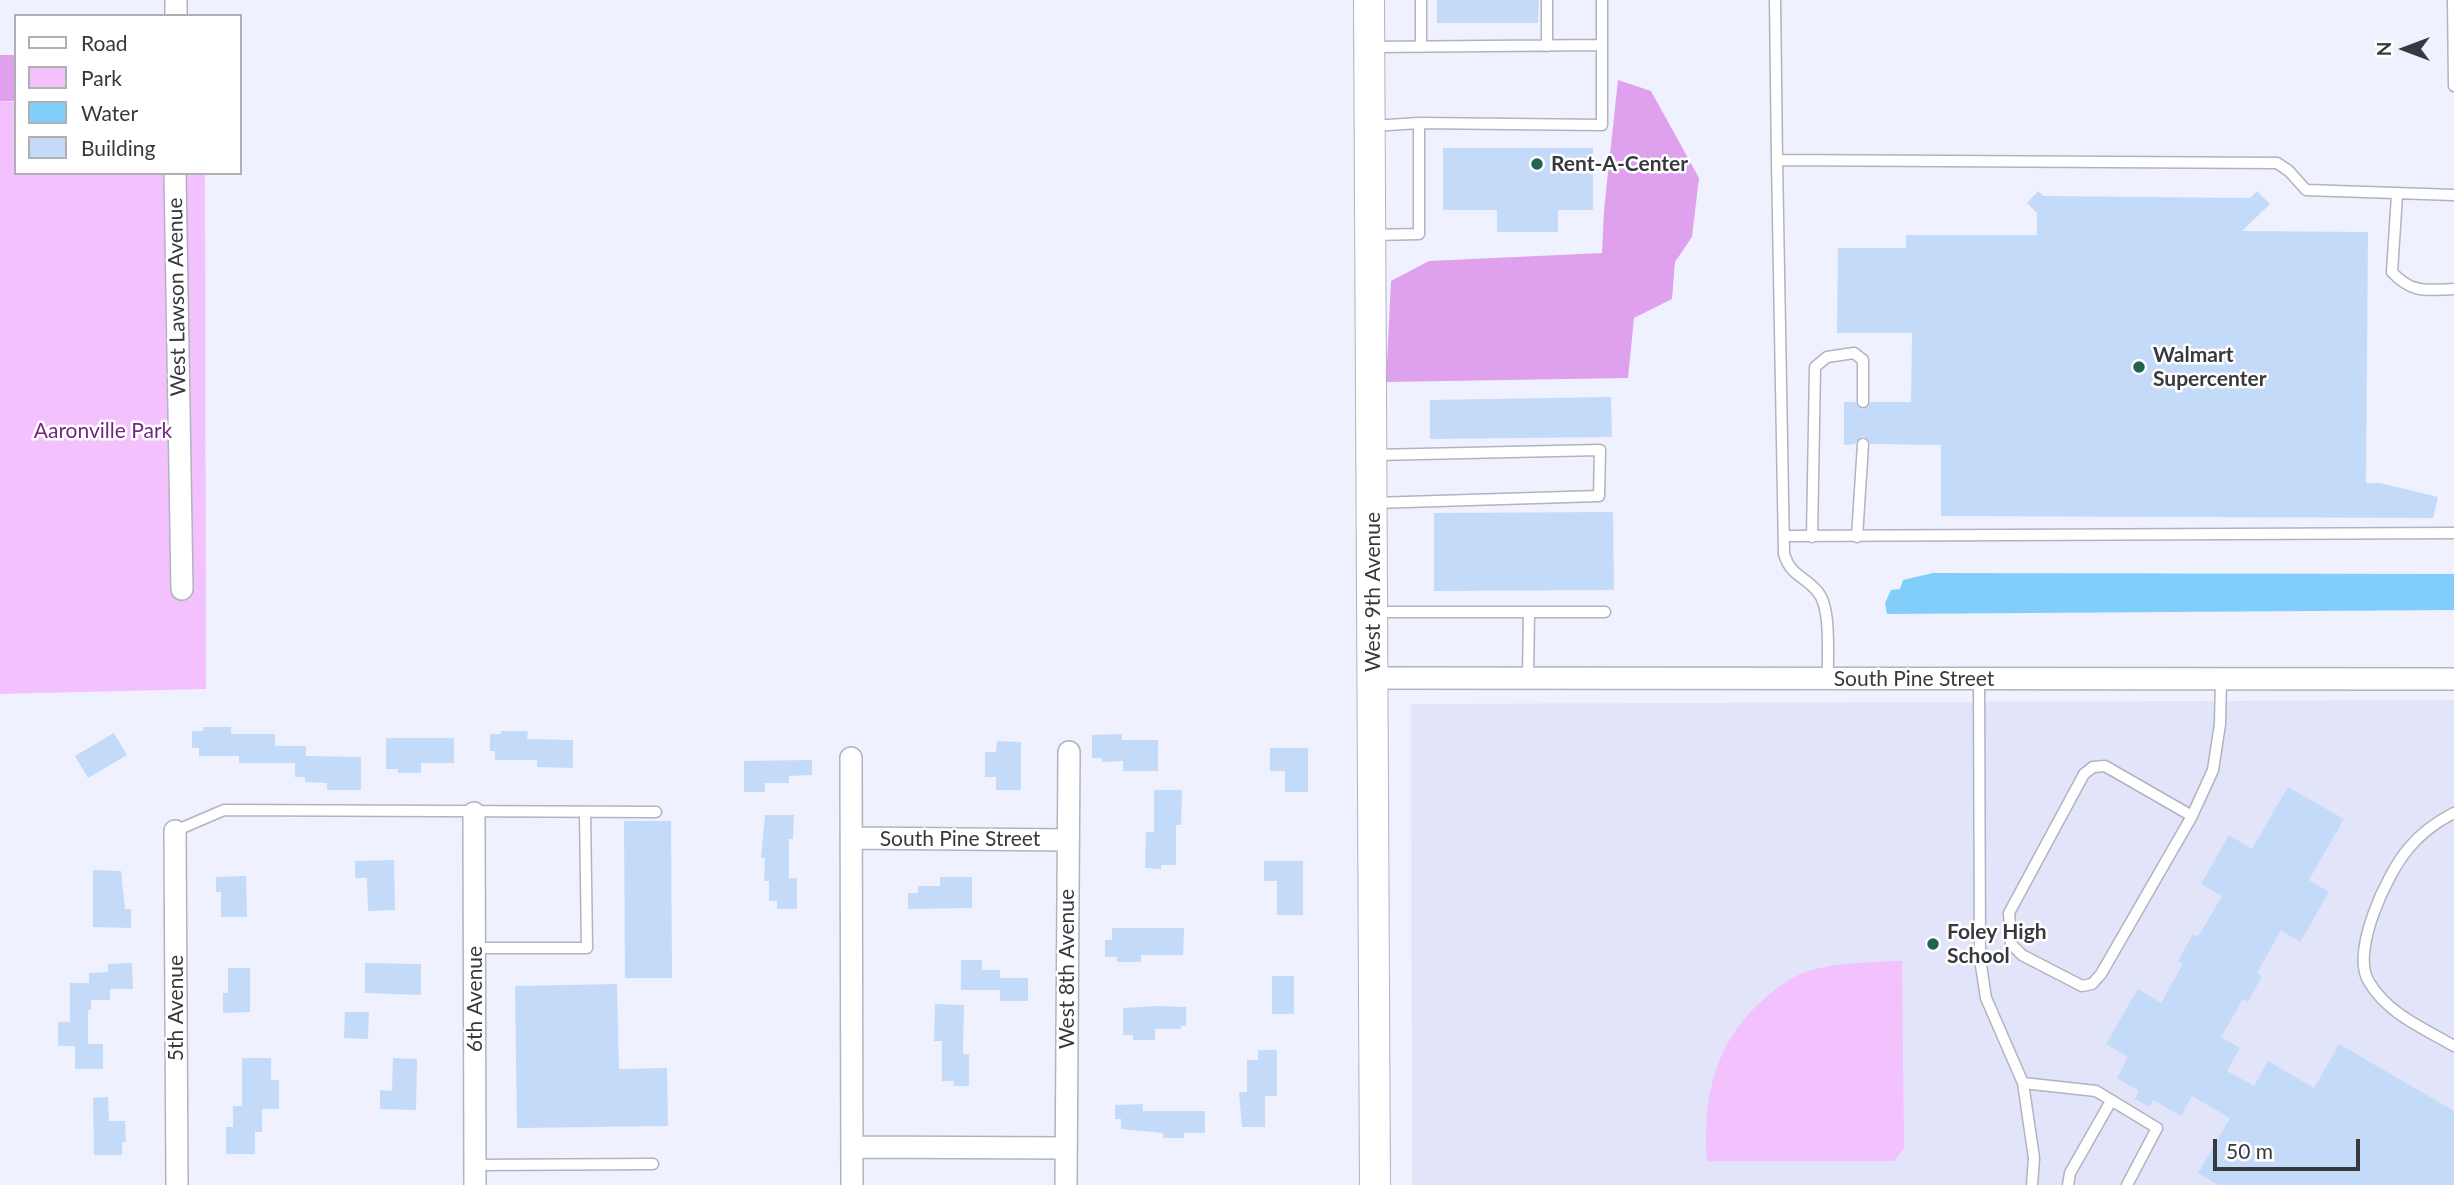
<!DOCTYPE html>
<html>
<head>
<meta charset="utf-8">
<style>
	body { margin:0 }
	#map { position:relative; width:2454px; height:1185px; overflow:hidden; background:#eff1ff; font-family:Lato,sans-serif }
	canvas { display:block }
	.legend { position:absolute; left:14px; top:14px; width:228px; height:161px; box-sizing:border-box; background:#fff; border:2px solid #afb0b2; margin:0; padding:9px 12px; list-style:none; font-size:21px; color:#38393e }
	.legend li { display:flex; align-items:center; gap:14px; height:35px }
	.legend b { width:35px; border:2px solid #afb0b2 }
	.north { position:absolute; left:2370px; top:14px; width:70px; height:70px; -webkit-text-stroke:5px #fff; paint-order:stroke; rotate:270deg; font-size:19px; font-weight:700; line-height:28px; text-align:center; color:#38393e }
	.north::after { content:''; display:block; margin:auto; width:24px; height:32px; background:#38393e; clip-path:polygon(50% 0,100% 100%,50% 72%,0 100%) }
	.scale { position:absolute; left:2213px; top:1139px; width:147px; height:32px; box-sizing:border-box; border:4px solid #38393e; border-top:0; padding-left:9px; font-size:21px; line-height:24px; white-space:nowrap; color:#38393e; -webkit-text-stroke:5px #fff; paint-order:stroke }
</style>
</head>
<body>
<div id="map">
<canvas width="2454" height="1185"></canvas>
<ul class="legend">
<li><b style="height:9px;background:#fff"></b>Road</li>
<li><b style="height:19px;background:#f4c1ff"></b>Park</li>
<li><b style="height:19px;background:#82cefb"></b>Water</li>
<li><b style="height:19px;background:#c4daf9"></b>Building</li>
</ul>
<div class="north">N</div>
<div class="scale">50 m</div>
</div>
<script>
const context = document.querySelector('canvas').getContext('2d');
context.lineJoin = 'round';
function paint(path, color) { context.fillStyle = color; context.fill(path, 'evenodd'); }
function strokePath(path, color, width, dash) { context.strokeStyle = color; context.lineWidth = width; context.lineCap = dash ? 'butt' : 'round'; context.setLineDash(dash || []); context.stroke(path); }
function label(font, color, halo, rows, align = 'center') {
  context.font = font + ' Lato,sans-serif'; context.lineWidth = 5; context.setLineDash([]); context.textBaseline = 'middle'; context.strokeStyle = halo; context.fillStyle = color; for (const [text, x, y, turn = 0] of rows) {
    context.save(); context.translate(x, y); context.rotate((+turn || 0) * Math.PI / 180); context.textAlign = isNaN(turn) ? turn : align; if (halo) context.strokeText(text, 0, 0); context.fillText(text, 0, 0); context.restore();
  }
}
paint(new Path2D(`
	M2454 700V1185H1412L1411 704Z`), '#e2e5fa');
paint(new Path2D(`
	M0 101 16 102V173H205L206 689 0 694Z
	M1902 961 1904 1148 1894 1161H1707C1702 1095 1716 1037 1770 994 1782 984 1796 974 1812 970 1841 962 1872 962 1902 961Z`), '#f4c1ff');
paint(new Path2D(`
	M0 55H16V101H0Z
	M1618 80 1651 91 1699 178 1692 237 1675 262 1672 299 1634 318 1628 378 1386 382 1391 281 1429 261 1602 253 1604 210Z`), '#dfa1ed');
paint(new Path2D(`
	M1933 573 2454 574V610L1887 614 1885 603 1891 590 1900 589 1903 580Z`), '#82cefb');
paint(new Path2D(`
	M1437 0H1539L1538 23H1437Z
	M1443 148H1593V210H1558V232H1497V210H1443Z
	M2038 191 2043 196 2250 198 2257 191 2270 204 2242 231 2368 232 2366 483H2380L2438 497 2433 518 1941 516V445L1871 444 1863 436 1855 444 1844 445V402H1855L1862 410 1871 402H1911L1912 333H1837L1838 248H1906V235H2037V213L2027 203Z
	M1611 397 1612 437 1430 439V400Z
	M1613 512 1614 590 1434 591V513Z
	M203 727H231V734H275V746H306V756L361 757V790H327V783L305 782V777H295V763H239V756H199V748H192V731H203Z
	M501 731H528L527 739 573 740V768L537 767V760H495V751H490V734H501Z
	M114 733 127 755 88 778 75 756Z
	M1122 734V740H1158V771H1123V761L1102 762V758H1092V735Z
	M386 738H454V763H421V773H398V769H386Z
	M997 741 1021 742V790H996V777H985V752H996Z
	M1270 748H1308V792H1285V771H1270Z
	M812 760V775L789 776V783H765V792H744V761Z
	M2288 787 2344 819 2309 880 2329 892 2300 942 2281 930 2257 973 2262 976 2248 1002 2243 999 2221 1037 2240 1048 2227 1071 2254 1086 2268 1061 2314 1088 2339 1044 2454 1111V1185H2218L2198 1173 2230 1118 2192 1096 2181 1116 2153 1100 2149 1107 2135 1099 2139 1091 2117 1078 2128 1057 2106 1044 2138 989 2161 1003 2183 964 2178 961 2193 934 2198 937 2222 896 2201 884 2229 835 2252 849Z
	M1154 790H1182L1181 825H1176V865H1161V869L1145 868 1146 832H1154Z
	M765 815H794L793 839H789V878H797V909H777V901H769V881H764L765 858H761Z
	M624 821H671L672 978H625Z
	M394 860 395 910 368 911 367 878H355V861Z
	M1264 861H1303V915H1277V881H1264Z
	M93 870 121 871 125 909H131V928L93 927Z
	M246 876 247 917H221V892H216V877Z
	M940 877H972V908L908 909V893H918V886H940Z
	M1112 928H1184L1183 955H1141V962H1117V957H1105V940H1112Z
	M961 960H982V970H1000V978H1028V1001H1000V990H961Z
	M132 963 133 989H110V1000H91V1010H88V1044H103V1069H75V1046H58V1022H70V983H89V973L108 972V964Z
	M365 963 421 964V995L365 993Z
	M228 968H250V1012L223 1013V993H228Z
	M1272 976H1294V1014H1272Z
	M617 984 619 1069 667 1068 668 1126 517 1128 515 986Z
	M935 1004 964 1005 963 1054H969V1086H953L954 1081H942V1041H934Z
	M1154 1006 1186 1007V1026H1181V1029H1155V1040H1133V1035H1123V1008Z
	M345 1012H369L368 1039 344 1038Z
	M1258 1050H1277V1096H1265V1127H1242L1239 1092H1247V1060H1258Z
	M242 1058H271V1080H279V1109H262V1132H255V1154H226V1127H233V1106H242Z
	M393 1058 417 1059 416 1110 380 1109V1090L392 1091Z
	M108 1097 109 1121H125L126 1142H122V1155H94L93 1098Z
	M1143 1104V1111H1205V1133H1184V1138H1163V1133L1121 1129V1119H1115V1105Z`), '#c4daf9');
const lane = new Path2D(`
	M1547 0V46
	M1775 0 1777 160 2277 163 2289 171 2306 190 2454 195
	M2453 0 2454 86
	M1372 47 1602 45
	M1421 47V0
	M1372 126 1419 123 1602 125V0
	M1777 160 1784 554C1791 576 1803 575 1817 591 1832 607 1827 656 1828 679
	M2397 195 2392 272C2412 294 2427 290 2454 289
	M1373 235 1419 234V123
	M1373 503 1599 496 1600 450 1375 455
	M1784 536 2454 533
	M1812 537 1815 367 1827 357 1854 353 1863 360V402
	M1857 537 1863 444
	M1375 612H1529L1528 678
	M1529 612H1605
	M1979 679 1980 959 1986 998 2023 1083 2034 1158 2032 1185
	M2454 813C2436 822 2421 833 2408 849 2387 874 2350 952 2369 982 2388 1014 2423 1028 2454 1046
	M2192 816 2105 766 2093 767 2084 774 2009 913 2011 944 2022 955 2082 986 2092 984 2101 974 2192 816 2213 770 2220 724 2221 679
	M175 831 224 810 656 812
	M475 948H587L585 812
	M2023 1083 2096 1091 2157 1128 2127 1185
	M475 1165 653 1164
	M2068 1185 2070 1173 2111 1101`);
const street = new Path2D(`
	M176 0V16
	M175 173 182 589
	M1373 678 2454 679
	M851 758 852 1185
	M474 813 475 1185
	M175 831 177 1185
	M852 838 1067 840
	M853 1147 1066 1148
	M1066 1185 1069 752`);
const secondary = new Path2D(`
	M1369 0 1375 1185`);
strokePath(lane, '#b1b3c0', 13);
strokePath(street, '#b1b3c0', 24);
strokePath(secondary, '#b1b3c0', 32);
strokePath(lane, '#fff', 10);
strokePath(street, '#fff', 21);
strokePath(secondary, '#fff', 30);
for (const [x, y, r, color] of [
	[1537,164,7,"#226352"],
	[2139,367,7,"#226352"],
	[1933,944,7,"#226352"]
]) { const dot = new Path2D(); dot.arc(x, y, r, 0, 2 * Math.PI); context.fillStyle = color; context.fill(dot); strokePath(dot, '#fff', 2.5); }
label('bold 21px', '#38393e', '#fff', [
	["Rent-A-Center",1551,164],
	["Walmart",2153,355],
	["Supercenter",2153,379],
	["Foley High",1947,932],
	["School",1947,956]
], 'left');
label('21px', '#38393e', '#fff', [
	["West Lawson Avenue",177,297,-91],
	["West 9th Avenue",1373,592,-90],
	["South Pine Street",1914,679],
	["South Pine Street",960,839],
	["West 8th Avenue",1067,969,-90],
	["6th Avenue",475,999,-90],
	["5th Avenue",176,1008,-90]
]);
label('21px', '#722881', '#fff', [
	["Aaronville Park",103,431]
]);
</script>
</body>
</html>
